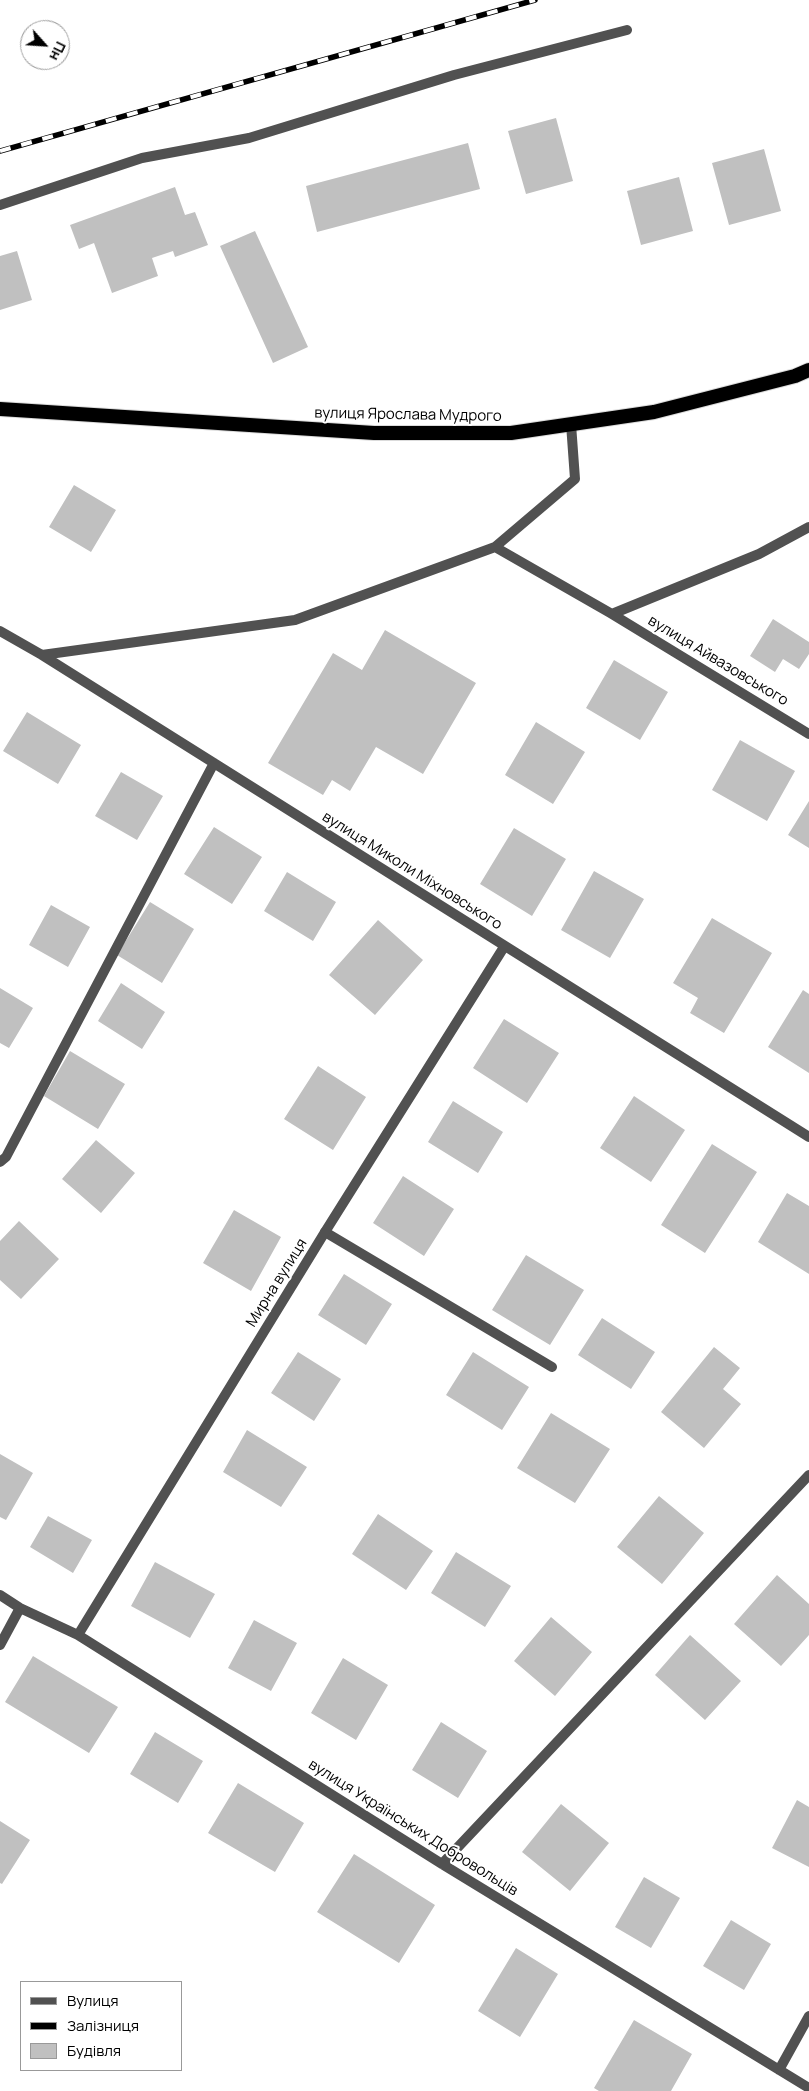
<!DOCTYPE html>
<html>
<head>
<meta charset="utf-8">
<style>
	body { margin:0 }
	#map { position:relative; width:809px; height:2091px; overflow:hidden; background:#fff; font-family:Manrope,sans-serif }
	canvas { display:block }
	.legend { position:absolute; left:20px; top:1981px; width:162px; height:90px; box-sizing:border-box; background:#fff; border:1px solid #999; margin:0; padding:6px 9px; list-style:none; font-size:15px; color:#000 }
	.legend li { display:flex; align-items:center; gap:10px; height:25px }
	.legend b { width:25px; border:1px solid #999 }
	.north { position:absolute; left:20px; top:20px; width:50px; height:50px; box-sizing:border-box; background:#fff; border:1px solid #999; border-radius:50%; rotate:116deg; font-size:14px; font-weight:700; line-height:20px; text-align:center; color:#000 }
	.north::after { content:''; display:block; margin:auto; width:18px; height:22px; background:#000; clip-path:polygon(50% 0,100% 100%,50% 72%,0 100%) }
</style>
</head>
<body>
<div id="map">
<canvas width="809" height="2091"></canvas>
<ul class="legend">
<li><b style="height:6px;background:#515151"></b>Вулиця</li>
<li><b style="height:6px;background:#000"></b>Залізниця</li>
<li><b style="height:14px;background:#c0c0c0"></b>Будівля</li>
</ul>
<div class="north">Пн</div>
</div>
<script>
const context = document.querySelector('canvas').getContext('2d');
context.lineJoin = 'round';
function paint(path, color) { context.fillStyle = color; context.fill(path, 'evenodd'); }
function strokePath(path, color, width, dash) { context.strokeStyle = color; context.lineWidth = width; context.lineCap = dash ? 'butt' : 'round'; context.setLineDash(dash || []); context.stroke(path); }
function label(font, color, halo, rows, align = 'center') {
  context.font = font + ' Manrope,sans-serif'; context.lineWidth = 4; context.setLineDash([]); context.textBaseline = 'middle'; context.strokeStyle = halo; context.fillStyle = color; for (const [text, x, y, turn = 0] of rows) {
    context.save(); context.translate(x, y); context.rotate((+turn || 0) * Math.PI / 180); context.textAlign = isNaN(turn) ? turn : align; if (halo) context.strokeText(text, 0, 0); context.fillText(text, 0, 0); context.restore();
  }
}
paint(new Path2D(`
	M556 118 573 181 526 194 508 131Z
	M468 143 480 189 317 232 306 186Z
	M764 149 781 211 729 225 712 163Z
	M679 177 693 231 641 245 627 191Z
	M175 187 185 215 195 212 208 245 175 257 173 251 152 258 158 276 112 293 94 243 79 249 70 225Z
	M255 231 308 347 273 363 220 246Z
	M17 251 32 300 0 310V256Z
	M74 485 116 510 91 552 49 527Z
	M773 619 809 642V654L799 669 783 659 775 672 750 656Z
	M385 630 476 683 423 774 376 747 350 791 332 780 323 795 268 763 333 653 362 670Z
	M614 660 668 692 640 740 586 708Z
	M27 712 81 745 58 784 3 751Z
	M536 722 585 752 553 804 505 775Z
	M740 740 795 771 767 821 712 790Z
	M121 772 163 796 137 840 95 816Z
	M809 801V848L788 835Z
	M214 827 262 857 232 904 184 874Z
	M514 828 566 859 532 916 480 884Z
	M594 871 644 899 610 958 561 930Z
	M287 872 336 902 313 941 264 911Z
	M150 902 194 929 162 983 117 955Z
	M51 905 90 927 68 967 29 945Z
	M712 918 772 953 724 1033 690 1013 698 998 673 983Z
	M378 920 423 960 375 1015 329 975Z
	M121 983 165 1012 142 1049 98 1021Z
	M0 988 33 1008 9 1048 0 1043Z
	M803 990 809 994V1073L768 1047Z
	M504 1019 559 1053 527 1103 473 1068Z
	M70 1051 125 1084 98 1129 44 1096Z
	M318 1066 366 1097 333 1150 284 1119Z
	M634 1096 685 1130 651 1182 600 1148Z
	M453 1101 503 1132 478 1173 428 1142Z
	M96 1140 135 1173 101 1213 62 1179Z
	M712 1144 757 1172 705 1253 661 1225Z
	M403 1176 454 1209 424 1256 373 1223Z
	M787 1193 809 1206V1274L758 1242Z
	M234 1210 281 1237 251 1291 203 1263Z
	M19 1221 59 1259 21 1299 0 1280V1241Z
	M526 1255 584 1290 550 1345 492 1310Z
	M344 1274 392 1304 366 1345 318 1315Z
	M602 1318 655 1352 631 1389 578 1355Z
	M714 1347 740 1368 723 1389 741 1404 704 1448 661 1412Z
	M298 1352 341 1379 314 1421 271 1393Z
	M473 1352 529 1387 502 1430 446 1395Z
	M551 1413 610 1449 575 1503 517 1468Z
	M247 1430 307 1467 281 1507 223 1472Z
	M0 1454 33 1473 6 1520 0 1517Z
	M659 1496 704 1533 662 1584 617 1547Z
	M378 1514 433 1551 406 1590 352 1554Z
	M48 1516 92 1540 73 1573 30 1547Z
	M456 1552 511 1586 485 1627 431 1593Z
	M155 1562 215 1594 190 1638 131 1606Z
	M777 1575 809 1604V1635L781 1666 734 1624Z
	M551 1617 592 1652 555 1696 514 1661Z
	M254 1620 297 1643 271 1691 228 1668Z
	M690 1635 741 1681 705 1720 655 1675Z
	M33 1656 118 1707 89 1753 5 1702Z
	M343 1658 388 1685 356 1740 311 1713Z
	M441 1722 487 1751 458 1798 412 1770Z
	M155 1732 203 1761 178 1803 130 1774Z
	M238 1783 304 1823 275 1872 208 1833Z
	M797 1800 809 1807V1867L772 1848Z
	M561 1804 609 1843 570 1891 522 1852Z
	M0 1821 30 1840 2 1884 0 1883Z
	M354 1854 435 1905 399 1963 317 1912Z
	M644 1877 680 1898 651 1948 615 1927Z
	M731 1920 771 1944 744 1990 703 1966Z
	M516 1948 558 1974 520 2037 478 2011Z
	M634 2020 692 2054 671 2091H599L594 2088Z`), '#c0c0c0');
const trunk = new Path2D(`
	M0 409 374 433H511L654 412 795 376 809 370`);
strokePath(trunk, '#dbdbdb', 16);
strokePath(new Path2D(`
	M0 205 142 158 249 138 454 75 627 30
	M325 1232 552 1367`), '#515151', 10);
strokePath(new Path2D(`
	M495 547 612 614 809 734
	M612 614 759 554 809 527
	M0 631 42 655 809 1137
	M42 655 295 620 495 547 575 479 571 424
	M0 1162 6 1157 214 763
	M0 1595 20 1608 78 1635 442 1864 809 2088
	M78 1635 325 1232 504 947
	M0 1645 20 1608
	M442 1864 809 1475
	M779 2070 809 2016`), '#515151', 10);
strokePath(trunk, '#000', 14);
const rail = new Path2D(`
	M0 151 535 0`);
strokePath(rail, '#000', 5.5);
strokePath(rail, '#fff', 4, [11]);
label('15px', '#000', '#fff', [
	["вулиця Ярослава Мудрого",408,415,1],
	["вулиця Айвазовського",718,661,31],
	["вулиця Миколи Міхновського",412,871,32],
	["Мирна вулиця",277,1283,-58],
	["вулиця Українських Добровольців",413,1828,32]
]);
</script>
</body>
</html>
